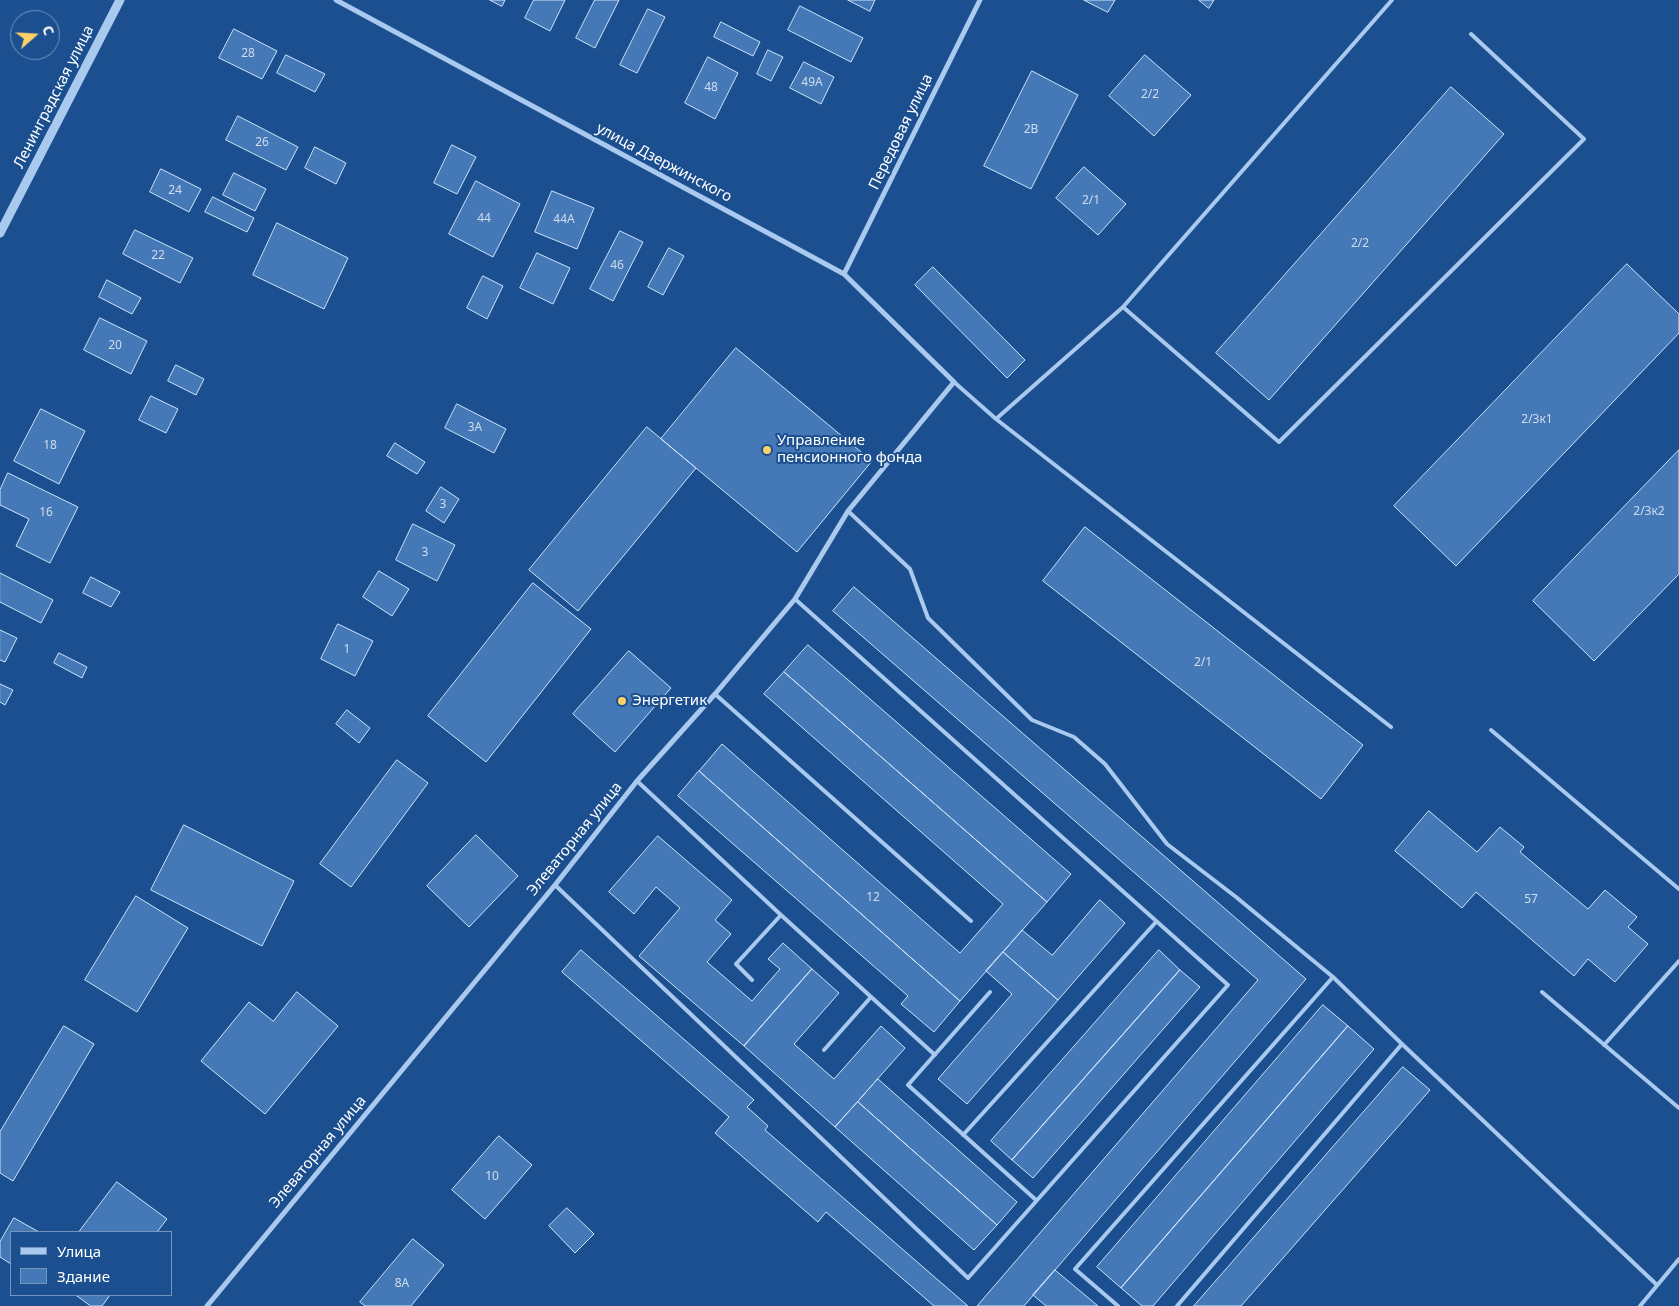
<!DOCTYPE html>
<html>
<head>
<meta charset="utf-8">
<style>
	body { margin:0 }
	#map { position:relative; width:1679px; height:1306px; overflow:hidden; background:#1b4f8f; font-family:"Noto Sans",sans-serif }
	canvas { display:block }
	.legend { position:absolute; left:10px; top:1231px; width:162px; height:65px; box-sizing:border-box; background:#1b4f8f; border:1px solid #7695bc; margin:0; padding:6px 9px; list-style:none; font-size:15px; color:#fff }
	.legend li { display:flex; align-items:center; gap:10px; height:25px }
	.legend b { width:25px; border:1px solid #7695bc }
	.north { position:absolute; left:10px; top:10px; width:50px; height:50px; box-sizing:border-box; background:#1b4f8f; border:1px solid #7695bc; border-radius:50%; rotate:71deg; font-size:14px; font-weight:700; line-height:20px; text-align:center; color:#fff }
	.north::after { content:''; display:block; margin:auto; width:18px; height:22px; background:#ffd166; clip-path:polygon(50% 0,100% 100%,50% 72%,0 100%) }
</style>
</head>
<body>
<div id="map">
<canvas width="1679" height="1306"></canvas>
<ul class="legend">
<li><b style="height:6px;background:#a9c9ee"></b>Улица</li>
<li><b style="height:14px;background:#4478b7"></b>Здание</li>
</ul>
<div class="north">С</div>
</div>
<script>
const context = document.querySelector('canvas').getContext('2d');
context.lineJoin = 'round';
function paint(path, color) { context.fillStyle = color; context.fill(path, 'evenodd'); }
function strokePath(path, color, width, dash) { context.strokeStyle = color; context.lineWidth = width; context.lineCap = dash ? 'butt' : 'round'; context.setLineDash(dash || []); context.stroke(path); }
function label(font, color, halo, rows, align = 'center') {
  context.font = font + ' "Noto Sans",sans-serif'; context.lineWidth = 4; context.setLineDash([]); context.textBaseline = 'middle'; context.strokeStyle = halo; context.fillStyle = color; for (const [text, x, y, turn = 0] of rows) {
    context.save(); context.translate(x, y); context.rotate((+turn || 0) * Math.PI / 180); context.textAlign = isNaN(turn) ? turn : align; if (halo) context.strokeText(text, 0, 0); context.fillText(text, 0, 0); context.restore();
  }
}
const building = new Path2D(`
	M490 0H505L502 6Z
	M534 0H565L550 31 525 18Z
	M595 0H619L595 48 576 38Z
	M848 0H875L870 11Z
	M1084 0H1115L1108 12Z
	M1199 0H1214L1209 8Z
	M800 6 863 38 851 62 788 30Z
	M648 9 665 17 637 73 620 65Z
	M721 22 760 42 753 56 714 37Z
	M234 29 277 51 262 79 219 58Z
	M768 50 783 57 771 81 757 74Z
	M286 55 325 74 315 92 277 73Z
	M1145 55 1191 95 1154 136 1109 96Z
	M708 57 738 73 715 119 685 103Z
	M804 62 834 77 821 104 790 88Z
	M1032 71 1078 95 1031 189 984 166Z
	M1451 87 1504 134 1269 400 1216 353Z
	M238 116 298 147 286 170 226 140Z
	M452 145 476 157 457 194 434 183Z
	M315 147 346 163 336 184 305 168Z
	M1084 167 1126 204 1098 235 1056 198Z
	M161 169 201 189 189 212 150 192Z
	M234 173 266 189 255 211 223 195Z
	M476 181 520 204 493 257 449 234Z
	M552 191 594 208 577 249 535 232Z
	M213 197 254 218 247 232 205 212Z
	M277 223 348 258 324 309 253 275Z
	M135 230 193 258 180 283 123 254Z
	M620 231 643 242 613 301 590 289Z
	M669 248 684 256 663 295 648 287Z
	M537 253 570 268 553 304 520 288Z
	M1627 264 1679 314V333L1456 566 1394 506Z
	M933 267 1025 360 1007 378 915 285Z
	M483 276 503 286 487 319 467 308Z
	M107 280 141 298 132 314 99 297Z
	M100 318 147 341 131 374 84 350Z
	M736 348 872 461 797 552 661 439Z
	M176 365 204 379 196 395 168 381Z
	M151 396 178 409 166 433 139 420Z
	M457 404 506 429 494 453 445 428Z
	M41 409 85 431 59 484 14 461Z
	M647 427 696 468 578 611 529 570Z
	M395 443 425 462 417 474 387 456Z
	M1679 450V574L1594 661 1533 601Z
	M8 473 78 507 50 563 16 546 29 519 0 505V490Z
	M441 487 459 499 444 523 426 511Z
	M413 524 455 545 437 581 396 560Z
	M1085 527 1363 745 1321 799 1043 581Z
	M379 571 409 589 392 616 363 597Z
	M0 573 53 600 41 623 0 602Z
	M91 577 120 592 111 607 83 593Z
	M533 583 591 629 486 762 428 716Z
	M854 587 1306 979 1024 1306H977L1258 980 833 611Z
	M338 624 373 641 355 676 321 659Z
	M0 630 17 638 5 662 0 660Z
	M808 645 1071 874 1047 902 784 672Z
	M629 651 671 688 615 752 573 714Z
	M59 653 87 667 82 678 54 663Z
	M784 672 1047 902 960 1001 699 771 722 744 960 953 1003 904 764 694Z
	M0 684 13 690 5 705 0 702Z
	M347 710 370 728 359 743 336 724Z
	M397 760 428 783 351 887 320 864Z
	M699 771 960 1001 934 1032 901 1004 908 996 678 796Z
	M1429 811 1477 852 1500 827 1524 847 1520 852 1588 909 1605 890 1637 917 1628 927 1648 944 1615 982 1588 959 1574 976 1476 892 1462 908 1395 851Z
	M184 825 294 881 262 946 151 890Z
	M476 835 518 876 469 927 427 886Z
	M658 836 732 900 715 920 731 934 707 962 752 1001 780 969 768 959 783 943 812 969 744 1046 639 956 680 908 656 887 634 914 609 892Z
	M136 896 188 928 137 1012 85 980Z
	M1100 900 1125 923 1058 1000 1003 952 1022 930 1052 955Z
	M581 950 754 1100 747 1107 768 1126 765 1130 968 1306H934L826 1212 818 1222 715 1133 729 1117 562 972Z
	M1159 950 1180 970 1012 1160 991 1141Z
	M1003 952 1058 1000 967 1104 938 1079 1012 994 986 971Z
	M812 969 839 993 794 1044 834 1079 881 1026 905 1048 835 1127 744 1046Z
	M1180 970 1200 987 1033 1178 1012 1160Z
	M297 992 338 1026 265 1114 201 1061 249 1002 273 1021Z
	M1323 1005 1348 1026 1121 1288 1097 1267Z
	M64 1026 94 1044 13 1181 0 1173V1132Z
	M1348 1026 1374 1049 1153 1306H1142L1121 1288Z
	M1403 1067 1430 1090 1241 1306H1194Z
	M878 1079 1017 1202 997 1225 858 1102Z
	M858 1102 997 1225 974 1250 835 1127Z
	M499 1136 532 1165 485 1219 452 1190Z
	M117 1182 167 1219 157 1232H79Z
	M567 1208 594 1234 575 1253 549 1226Z
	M14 1218 39 1232H11V1264L0 1257V1242Z
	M413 1239 444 1265 411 1306H365L360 1302Z
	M1055 1270 1098 1306H1046L1033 1295Z
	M76 1295H110L102 1306H91Z`);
paint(building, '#4478b7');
strokePath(building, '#cfe3fa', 1);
strokePath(new Path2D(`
	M1123 307 1392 0
	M954 382 996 419 1391 727
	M996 419 1123 307 1279 442 1584 139 1471 34
	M848 511 910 569 928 618 1032 720 1074 737 1105 764 1167 844 1236 897 1333 977
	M715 694 971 921
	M1491 730 1679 889
	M637 781 781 915 935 1055
	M555 885 968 1278 1228 985 795 599
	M752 980 736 964 781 915
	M990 992 908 1085 1036 1200
	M1542 992 1679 1108
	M1604 1045 1679 961
	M824 1050 871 997
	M963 1135 1156 922
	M1118 1306 1075 1269 1333 977 1402 1044 1657 1285
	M1177 1306 1402 1044
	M1640 1306 1679 1259`), '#a9c9ee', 4);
strokePath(new Path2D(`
	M844 274 980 0
	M207 1306 555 885 637 781 715 694 795 599 848 511 954 382 844 274 336 0`), '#a9c9ee', 5);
strokePath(new Path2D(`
	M0 233 120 0`), '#a9c9ee', 9);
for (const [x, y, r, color] of [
	[767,450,5,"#ffd166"],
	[622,701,5,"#ffd166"]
]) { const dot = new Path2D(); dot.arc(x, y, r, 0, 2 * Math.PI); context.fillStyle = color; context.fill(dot); strokePath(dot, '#1b4f8f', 2); }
label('12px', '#d0dded', null, [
	["28",248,54],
	["49А",812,83],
	["48",711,88],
	["2/2",1150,95],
	["2В",1031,130],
	["26",262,143],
	["24",175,191],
	["2/1",1091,201],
	["44",484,219],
	["44А",564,220],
	["2/2",1360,244],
	["22",158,256],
	["46",617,266],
	["20",115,346],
	["2/3к1",1537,420],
	["3А",475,428],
	["18",50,446],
	["3",443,505],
	["2/3к2",1649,512],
	["16",46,513],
	["3",425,553],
	["1",347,650],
	["2/1",1203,663],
	["12",873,898],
	["57",1531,900],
	["10",492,1177],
	["8А",402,1284]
]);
label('15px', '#fff', '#1b4f8f', [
	["Ленинградская улица",54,97,-63],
	["Передовая улица",901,132,-64],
	["улица Дзержинского",664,163,28],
	["Элеваторная улица",575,839,-51],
	["Элеваторная улица",318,1152,-50]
]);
label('15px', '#fff', '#1b4f8f', [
	["Управление",777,441],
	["пенсионного фонда",777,458],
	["Энергетик",632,701]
], 'left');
</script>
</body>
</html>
